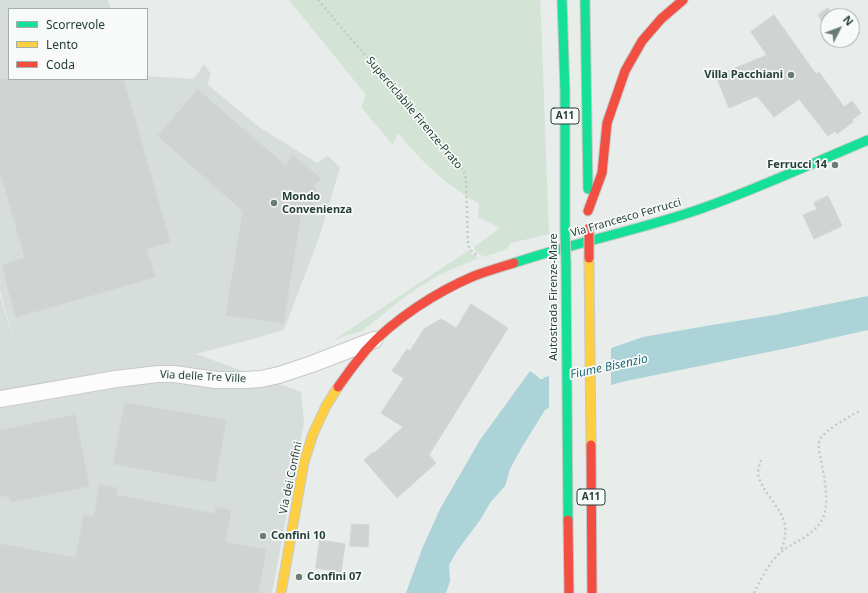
<!DOCTYPE html>
<html>
<head>
<meta charset="utf-8">
<style>
	body { margin:0 }
	#map { position:relative; width:868px; height:593px; overflow:hidden; background:#e8ecea; font-family:"Noto Sans",sans-serif }
	canvas { display:block }
	.legend { position:absolute; left:8px; top:8px; width:140px; height:72px; box-sizing:border-box; background:#f7faf8; border:1px solid #a3afab; margin:0; padding:5px 7px; list-style:none; font-size:12px; color:#263f37 }
	.legend li { display:flex; align-items:center; gap:8px; height:20px }
	.legend b { width:20px; border:1px solid #a3afab }
	.north { position:absolute; left:820px; top:8px; width:40px; height:40px; box-sizing:border-box; background:#f7faf8; border:1px solid #a3afab; border-radius:50%; rotate:48deg; font-size:11px; font-weight:700; line-height:16px; text-align:center; color:#263f37 }
	.north::after { content:''; display:block; margin:auto; width:14px; height:18px; background:#6a7c76; clip-path:polygon(50% 0,100% 100%,50% 72%,0 100%) }
</style>
</head>
<body>
<div id="map">
<canvas width="868" height="593"></canvas>
<ul class="legend">
<li><b style="height:5px;background:#16e098"></b>Scorrevole</li>
<li><b style="height:5px;background:#ffcf43"></b>Lento</li>
<li><b style="height:5px;background:#f24e42"></b>Coda</li>
</ul>
<div class="north">N</div>
</div>
<script>
const context = document.querySelector('canvas').getContext('2d');
context.lineJoin = 'round';
function paint(path, color) { context.fillStyle = color; context.fill(path, 'evenodd'); }
function strokePath(path, color, width, dash) { context.strokeStyle = color; context.lineWidth = width; context.lineCap = dash ? 'butt' : 'round'; context.setLineDash(dash || []); context.stroke(path); }
function label(font, color, halo, rows, align = 'center') {
  context.font = font + ' "Noto Sans",sans-serif'; context.lineWidth = 3.5; context.setLineDash([]); context.textBaseline = 'middle'; context.strokeStyle = halo; context.fillStyle = color; for (const [text, x, y, turn = 0] of rows) {
    context.save(); context.translate(x, y); context.rotate((+turn || 0) * Math.PI / 180); context.textAlign = isNaN(turn) ? turn : align; if (halo) context.strokeText(text, 0, 0); context.fillText(text, 0, 0); context.restore();
  }
}
paint(new Path2D(`
	M0 0H108L111 9H9V79H147V76L194 79 204 64 211 74 207 84 259 127 317 163 328 156 340 167 320 235 284 330 256 338 196 354 301 392 304 422 272 593H0V296L15 344 0 291Z`), '#d6ddda');
paint(new Path2D(`
	M289 0H540L541 16 549 234 511 243 507 249 484 257 475 251 474 247 500 228 478 217 479 204C459 192 438 177 421 159 413 151 406 142 398 133L393 144 391 143 361 107 366 95Z
	M469 250 471 254 479 258 452 269 436 277 421 286 406 296 362 331 345 336 335 340V339Z`), '#d3e4d7');
paint(new Path2D(`
	M868 296V330L793 347 626 381 573 395 555 403 545 410 522 447 510 469 505 486 490 503 480 520 457 551 449 565 450 581 446 593H406L422 549 440 509 480 440 530 371 537 376 540 379H543L544 377H546L614 347 643 337 706 326 774 315Z`), '#acd3d7');
paint(new Path2D(`
	M611 346V386L574 397 556 404 549 409V374Z`), '#e8ecea');
const building = new Path2D(`
	M828 8 833 16H828V31L818 15Z
	M774 15 816 74 819 72 844 107 852 101 861 113 852 120 853 122 837 134 835 131 828 136 799 99 774 117 757 96 729 108 716 76 767 55 751 32Z
	M852 21 860 33 852 38Z
	M0 79H123L170 242 146 249 155 277 16 317 2 265 25 258 0 171Z
	M198 90 286 166 293 155 321 179 313 185 317 194 313 207H302L283 323 226 315 243 211 158 136Z
	M828 196 842 226 814 239 803 215 817 209 814 203Z
	M471 304 508 328 429 455 436 463 397 498 364 460 373 452 374 453 403 427 381 413 404 378 392 371 407 349 410 351 424 329 441 319 456 328Z
	M125 403 226 420 215 482 114 464Z
	M75 415 89 486 11 502 9 495 0 497V431Z
	M100 485 117 488 116 495 215 514 216 507 231 510 225 542 266 550 258 593H0V544L76 558 84 515 94 517Z
	M352 524 369 525 368 547 350 546Z
	M320 540 345 544 341 572 316 568Z`);
paint(building, '#cfd3d1');
strokePath(building, '#d1d5d3', 1);
const street = new Path2D(`
	M0 399 116 379 158 374H174L216 380H244L261 379 279 375 312 364 374 340`);
const fast = new Path2D(`
	M562 0 565 92V232
	M585 0 588 189
	M514 263C576 242 641 230 703 208 759 188 813 163 868 140
	M566 263 568 520`);
const slow = new Path2D(`
	M589 258 591 445
	M281 593 304 462 313 434 326 406 338 387`);
const jam = new Path2D(`
	M588 211 602 173 607 123 625 71 642 41 661 19 683 0
	M338 387C347 374 356 362 366 350 393 320 436 292 474 276 487 271 501 267 514 263
	M591 445 592 593
	M568 520 569 593`);
strokePath(street, '#c5c9c7', 18);
strokePath(fast, '#c3cac8', 11);
strokePath(slow, '#c3cac8', 11);
strokePath(jam, '#c3cac8', 11);
strokePath(new Path2D(`
	M318 0 461 168 465 174 466 180 468 245 472 252 476 255
	M761 460C760 464 758 468 758 473 759 489 783 508 785 526 786 535 784 543 781 551
	M754 593C761 579 769 562 781 552 795 541 815 535 823 518 830 500 824 478 821 460 820 454 817 446 820 439 825 430 849 417 859 411`), '#c3cbc7', 2.5, [2, 3]);
strokePath(street, '#fcfcfc', 16);
strokePath(fast, '#16e098', 9);
strokePath(slow, '#ffcf43', 9);
strokePath(jam, '#f24e42', 9);
const fastBridge = new Path2D(`
	M565 232 566 263`);
const jamBridge = new Path2D(`
	M589 228V258`);
strokePath(fastBridge, '#c3cac8', 11, []);
strokePath(jamBridge, '#c3cac8', 11, []);
strokePath(fastBridge, '#16e098', 9);
strokePath(jamBridge, '#f24e42', 9);
for (const [x, y, r, color] of [
	[791,75,4,"#6a7c76"],
	[835,165,4,"#6a7c76"],
	[274,203,4,"#6a7c76"],
	[263,536,4,"#6a7c76"],
	[299,577,4,"#6a7c76"]
]) { const dot = new Path2D(); dot.arc(x, y, r, 0, 2 * Math.PI); context.fillStyle = color; context.fill(dot); strokePath(dot, '#f7faf8', 1.5); }
for (const [x, y, w] of [
	[565,116,28],
	[591,497,28]
]) { const box = new Path2D(); box.roundRect(x - w / 2, y - 8, w, 16, 3); context.fillStyle = '#f7faf8'; context.fill(box); strokePath(box, '#263f37', 1); }
label('bold 10px', '#263f37', null, [
	["A11",565,116],
	["A11",591,497]
]);
label('bold 11px', '#263f37', '#f7faf8', [
	["Villa Pacchiani",783,75,"right"],
	["Ferrucci 14",827,165,"right"],
	["Mondo",282,197],
	["Convenienza",282,210],
	["Confini 10",271,536],
	["Confini 07",307,577]
], 'left');
label('11px', '#263f37', '#f7faf8', [
	["Superciclabile Firenze-Prato",414,113,50],
	["Via Francesco Ferrucci",626,218,-16],
	["Autostrada Firenze-Mare",554,297,-90],
	["Via delle Tre Ville",203,377,3],
	["Via dei Confini",291,478,-78]
]);
label('italic 12px', '#236e79', '#f7faf8', [
	["Fiume Bisenzio",609,367,-12]
]);
</script>
</body>
</html>
